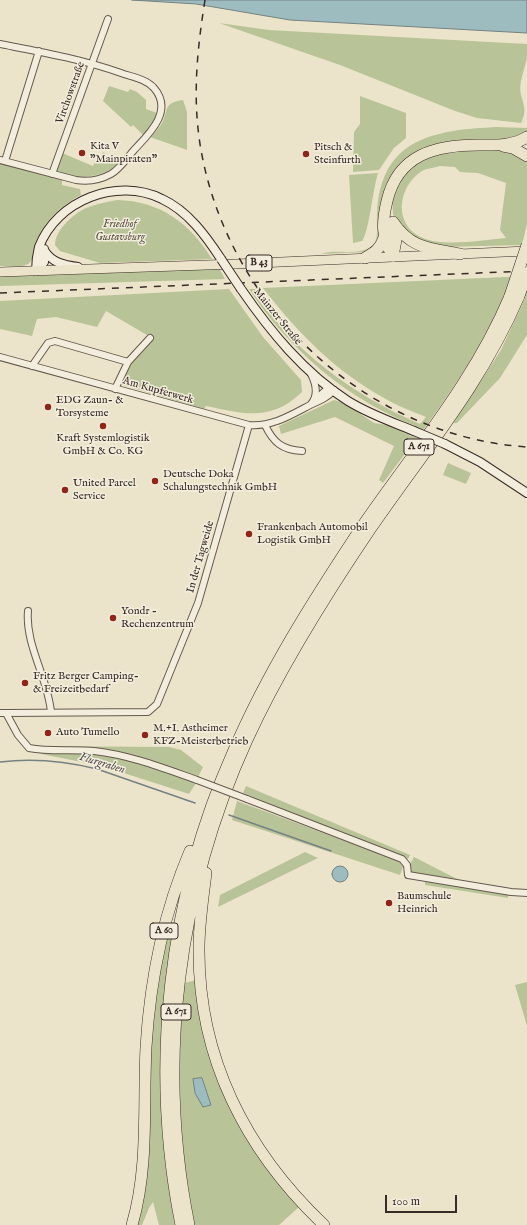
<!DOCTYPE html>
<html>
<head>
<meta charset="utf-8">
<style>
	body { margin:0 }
	#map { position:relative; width:527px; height:1225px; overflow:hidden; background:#ece4ca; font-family:"IM FELL English",serif }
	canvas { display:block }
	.scale { position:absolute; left:385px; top:1195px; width:72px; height:18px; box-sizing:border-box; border:2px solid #392b25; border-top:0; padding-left:5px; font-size:12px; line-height:14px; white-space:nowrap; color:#392b25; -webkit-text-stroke:3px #f3eddd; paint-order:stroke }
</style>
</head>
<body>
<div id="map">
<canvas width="527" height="1225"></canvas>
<div class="scale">100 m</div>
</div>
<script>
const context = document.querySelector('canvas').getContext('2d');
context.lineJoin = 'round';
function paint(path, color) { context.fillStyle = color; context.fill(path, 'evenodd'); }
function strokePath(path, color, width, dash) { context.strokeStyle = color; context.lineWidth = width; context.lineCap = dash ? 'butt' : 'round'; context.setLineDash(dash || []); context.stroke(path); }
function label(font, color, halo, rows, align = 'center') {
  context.font = font + ' "IM FELL English",serif'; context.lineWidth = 3; context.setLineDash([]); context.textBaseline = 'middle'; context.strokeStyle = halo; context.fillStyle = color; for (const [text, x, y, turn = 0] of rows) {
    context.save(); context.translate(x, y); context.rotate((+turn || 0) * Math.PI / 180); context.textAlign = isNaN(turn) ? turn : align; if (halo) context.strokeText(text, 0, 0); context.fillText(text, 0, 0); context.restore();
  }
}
paint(new Path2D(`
	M219 23 269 30 527 44C527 48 527 53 527 57 525 70 518 82 521 95 524 107 527 110 521 123L477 118 455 111 340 65Z
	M109 86 128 92 130 89 137 92 146 100V109L157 113 153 124 143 135 133 125 131 127 103 101Z
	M360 96 406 113V138L394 148 379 170 353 172 354 132 360 124Z
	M183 100 187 112V150L150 137C154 133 159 128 162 123 169 109 163 103 183 100Z
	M497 127 527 128V134L403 162 378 243 365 252 321 254C334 248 359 257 372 246 380 238 376 224 377 213 381 138 434 130 497 127Z
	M457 149 511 150 527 161V224L522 245 445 247 414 241 396 221 393 214 392 197 401 175 424 156ZM440 166 455 167 460 172 478 173 506 183 500 230 506 238C482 240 444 247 423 238 393 226 397 187 422 171 427 168 434 168 440 166Z
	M103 152 118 165C101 177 75 182 56 170L62 153 93 166 96 159 100 160Z
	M0 163 62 179V185L80 189 81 195C62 205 47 218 38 238 35 245 35 260 28 264 21 268 8 266 0 266Z
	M378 173C373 188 369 233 362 241L353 243 349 175Z
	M117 200C160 201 190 223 212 259L100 263 60 251 55 245C55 230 73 214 86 208 96 204 107 202 117 200Z
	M219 268 225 279 0 286V276Z
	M527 276V335L500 378 457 423H453L501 350 526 296H504C474 365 428 424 383 483L379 480 394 446 335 417 281 434 279 426 334 400 344 403 374 423 393 426 411 436 418 427C349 401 289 350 249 289H255C287 349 359 398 420 424L426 417C412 411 397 406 384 398 335 371 297 332 263 288Z
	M229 289 263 337 301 380 302 392C271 422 244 414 206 406L204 409 120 384 131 364 152 338 106 311 97 327 56 317 37 319 32 336 0 329V301Z
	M448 463 471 473 466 484 443 475Z
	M33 746 169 747 181 750 203 767 198 777 139 758 90 749Z
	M40 752 104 754 149 765 196 783 189 794 102 766 41 754Z
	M246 786 410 855 408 859 243 793Z
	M237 801 378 853 404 864 400 875 232 820Z
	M305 852 318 858 218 907 220 895Z
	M414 857 463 882 410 873 409 866Z
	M425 881 508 895V898L425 885Z
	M169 933 172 936C157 1032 157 1129 175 1225H159L153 1202 149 1208 142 1225H137L145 1182 149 1067 156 978Z
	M197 980 202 1018 249 1141 274 1178 299 1207 279 1225H195C178 1145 177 1064 184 983Z
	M527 982V1026L515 985Z`), '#b8c497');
const water = new Path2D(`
	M132 0H527V33L290 20 196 4Z
	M332 874a8 8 0 1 1 16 0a8 8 0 1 1-16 0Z
	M202 1078 211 1105 203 1107 195 1093 193 1079Z`);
paint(water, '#9dbcc0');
strokePath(water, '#758282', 1);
strokePath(new Path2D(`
	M0 762C33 758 65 761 97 769L195 803
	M229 815 331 851`), '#758282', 1.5);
const minor = new Path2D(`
	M0 44C41 52 81 59 121 73 132 77 146 79 154 88 174 111 149 134 134 150 127 158 120 169 111 174 100 180 88 182 76 180L0 160
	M5 161 39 51
	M52 174 108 19
	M0 357 249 425C272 427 291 415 310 405 319 401 327 398 334 390
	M128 362 150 338
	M32 366 48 343 55 341 128 362 115 389
	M311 374C316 384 319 395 311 404
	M315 400 326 390H334
	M265 425C273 442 282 450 302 451
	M28 611C25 645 48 678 51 712
	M0 713H6L18 735 29 748C50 752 73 749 94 751 130 755 163 768 197 780
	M6 713 148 712 157 704 198 603 249 425
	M247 799 402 859 407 865 408 875 511 892 527 893`);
const secondary = new Path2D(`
	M44 250C52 263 64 265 78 267
	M36 271C36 263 37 255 39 247 57 200 117 177 162 199 188 211 206 236 221 259
	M36 271 44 262V249
	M241 289C270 331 304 373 348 401 369 414 392 422 414 431
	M445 444 480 462 527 493`);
const primary = new Path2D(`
	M0 272 236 264 527 251`);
const motorway = new Path2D(`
	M503 146 513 148 527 156
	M393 222C411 249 430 248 460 254
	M393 256C381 237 382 222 387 201 398 154 436 145 479 145 495 145 513 146 527 137
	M393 256 396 240 393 226
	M365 258C375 252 380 249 384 238
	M206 873C203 898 199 923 199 948 198 1058 246 1151 324 1225
	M132 1225C149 1167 143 1106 146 1047 150 981 164 912 190 851
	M181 1225C149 1066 168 898 234 750 268 671 314 599 361 528 413 452 474 382 510 296
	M189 1225C156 1062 178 891 247 740 281 666 325 596 371 528 424 451 482 383 519 296`);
strokePath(minor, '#66594e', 8);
strokePath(secondary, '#392b25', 10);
strokePath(primary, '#392b25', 10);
strokePath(motorway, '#392b25', 12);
strokePath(minor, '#f3eddd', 6);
strokePath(secondary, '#f3eddd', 8);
strokePath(primary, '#ece4ca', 9);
strokePath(motorway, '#ece4ca', 11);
strokePath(new Path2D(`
	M205 0C197 50 192 99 201 150 229 308 366 436 527 447
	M0 293 527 271`), '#392b25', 1.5, [7, 7]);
const minorBridge = new Path2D(`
	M197 780 247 799`);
const secondaryBridge = new Path2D(`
	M221 259 241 289
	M414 431 445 444`);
const motorwayBridge = new Path2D(`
	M510 296 527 245
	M519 296 527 273`);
strokePath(minorBridge, '#66594e', 8, []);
strokePath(secondaryBridge, '#392b25', 10, []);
strokePath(motorwayBridge, '#392b25', 12, []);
strokePath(minorBridge, '#f3eddd', 6);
strokePath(secondaryBridge, '#f3eddd', 8);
strokePath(motorwayBridge, '#ece4ca', 11);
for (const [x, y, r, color] of [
	[82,153,4,"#8f2418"],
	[306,154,4,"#8f2418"],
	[48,407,4,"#8f2418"],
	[103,426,4,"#8f2418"],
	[155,481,4,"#8f2418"],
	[65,490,4,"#8f2418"],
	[249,534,4,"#8f2418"],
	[113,618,4,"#8f2418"],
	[25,683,4,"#8f2418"],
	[48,733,4,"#8f2418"],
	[145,735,4,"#8f2418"],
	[389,903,4,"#8f2418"]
]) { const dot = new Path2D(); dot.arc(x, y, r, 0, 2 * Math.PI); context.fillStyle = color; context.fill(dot); strokePath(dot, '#f3eddd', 1.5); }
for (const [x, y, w] of [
	[259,263,26],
	[419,447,30],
	[164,931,28],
	[176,1012,30]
]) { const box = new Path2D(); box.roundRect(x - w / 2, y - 8, w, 16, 3); context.fillStyle = '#f3eddd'; context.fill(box); strokePath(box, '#392b25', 1); }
label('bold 10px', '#392b25', null, [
	["B 43",259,263],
	["A 671",419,447],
	["A 60",164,931],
	["A 671",176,1012]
]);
label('11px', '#392b25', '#f3eddd', [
	["Virchowstraße",71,93,-70],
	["Mainzer Straße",277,317,51],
	["Am Kupferwerk",158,391,16],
	["In der Tagweide",201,557,-74]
]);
label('11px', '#392b25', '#f3eddd', [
	["Kita V",90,147],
	["\"Mainpiraten\"",90,160],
	["Pitsch &",314,148],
	["Steinfurth",314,161],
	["EDG Zaun- &",56,401],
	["Torsysteme",56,414],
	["Kraft Systemlogistik",103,439,"center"],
	["GmbH & Co. KG",103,452,"center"],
	["Deutsche Doka",163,475],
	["Schalungstechnik GmbH",163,488],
	["United Parcel",73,484],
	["Service",73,497],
	["Frankenbach Automobil",257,528],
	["Logistik GmbH",257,541],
	["Yondr -",121,612],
	["Rechenzentrum",121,625],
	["Fritz Berger Camping-",33,677],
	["& Freizeitbedarf",33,690],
	["M.+I. Astheimer",153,729],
	["KFZ-Meisterbetrieb",153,742],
	["Auto Tumello",56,733],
	["Baumschule",397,897],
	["Heinrich",397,910]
], 'left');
label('italic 11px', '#595142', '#f3eddd', [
	["Friedhof",120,225],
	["Gustavsburg",120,238]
]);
label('italic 12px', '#524f4c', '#f3eddd', [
	["Flurgraben",102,764,17]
]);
</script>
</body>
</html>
